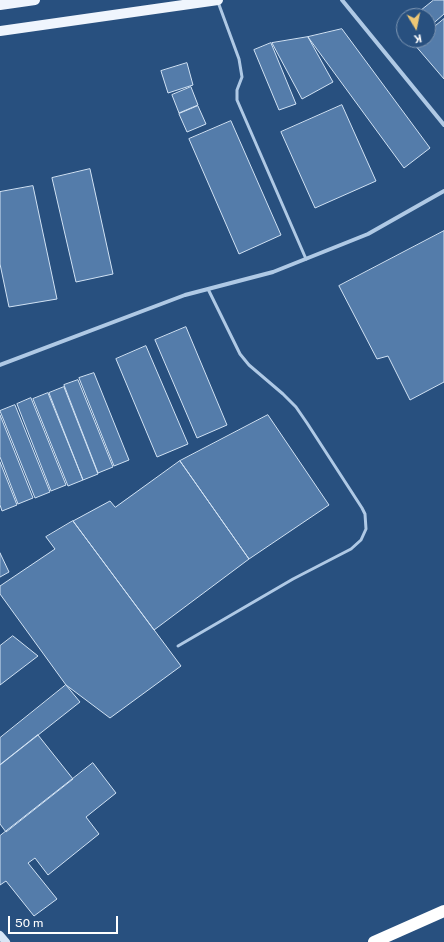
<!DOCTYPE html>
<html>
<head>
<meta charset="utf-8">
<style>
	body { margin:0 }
	#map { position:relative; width:444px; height:942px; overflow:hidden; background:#28507f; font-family:"Public Sans",sans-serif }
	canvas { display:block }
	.north { position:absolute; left:396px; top:8px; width:40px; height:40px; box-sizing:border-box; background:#28507f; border:1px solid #7e96b2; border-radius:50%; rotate:170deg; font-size:11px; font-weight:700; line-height:16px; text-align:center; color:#fff }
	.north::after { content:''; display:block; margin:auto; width:14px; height:18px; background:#edc775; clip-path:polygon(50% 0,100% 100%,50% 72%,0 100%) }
	.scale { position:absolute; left:8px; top:916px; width:110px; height:18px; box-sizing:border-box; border:2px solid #fff; border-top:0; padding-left:5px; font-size:12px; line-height:14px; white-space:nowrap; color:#fff; -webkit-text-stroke:3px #28507f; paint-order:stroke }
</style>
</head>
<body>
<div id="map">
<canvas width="444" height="942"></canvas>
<div class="north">K</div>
<div class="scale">50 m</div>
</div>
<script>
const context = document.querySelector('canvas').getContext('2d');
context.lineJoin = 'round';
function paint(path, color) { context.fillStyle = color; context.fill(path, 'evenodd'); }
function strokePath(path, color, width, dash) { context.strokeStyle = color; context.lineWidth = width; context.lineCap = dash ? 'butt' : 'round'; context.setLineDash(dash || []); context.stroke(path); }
const building = new Path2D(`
	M434 0H444V14L428 28V16H414Z
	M444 19V79L414 44 419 40H428V32Z
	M342 29 430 148 404 168 308 37Z
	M308 37 333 82 302 99 272 43Z
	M271 43 296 104 279 110 254 50Z
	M187 63 193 85 168 93 161 71Z
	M191 87 198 105 179 113 172 95Z
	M342 105 376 181 315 208 281 132Z
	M198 106 206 124 187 132 179 114Z
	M231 121 281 235 239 254 189 139Z
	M90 169 113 274 76 282 52 178Z
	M33 186 57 299 9 307 0 264V192Z
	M444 231V382L410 400 388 356 377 359 339 286Z
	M186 327 227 425 197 438 155 340Z
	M146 346 188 444 157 457 116 359Z
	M94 373 129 460 114 466 79 378Z
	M78 380 113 467 98 473 64 385Z
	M64 387 98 474 83 480 49 393Z
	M48 393 83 480 68 486 33 399Z
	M31 398 66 485 51 491 17 404Z
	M15 405 50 492 35 498 0 411Z
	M0 415 33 498 18 504 0 457Z
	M268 415 329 505 249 559 180 461Z
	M180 461 249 559 154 630 73 521 110 501 115 507Z
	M0 462 17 505 2 511 0 505Z
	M73 521 181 666 110 718 66 685 0 594V586L55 549 46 537Z
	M0 553 9 572 0 577Z
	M13 636 38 656 0 685V646Z
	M66 685 80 702 0 765V738Z
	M38 735 73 779 6 832 0 824V765Z
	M93 763 116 793 86 817 99 834 48 875 35 858 28 863 57 899 34 916 6 881 0 885V836Z`);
paint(building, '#547caa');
strokePath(building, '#d1e2f4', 1);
strokePath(new Path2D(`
	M218 2 239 59 242 77 237 90V100L306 259
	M178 646 293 579 351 549 361 540 366 529 365 514 362 508 307 423 296 407 283 394 249 365 240 354 208 289`), '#afc9e5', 3);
strokePath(new Path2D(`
	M342 0 444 125
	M0 365 185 295 273 272 368 234 444 191`), '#afc9e5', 4);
strokePath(new Path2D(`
	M0 935 6 942`), '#d8e5f5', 8);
strokePath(new Path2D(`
	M0 5 35 0
	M0 31 218 0`), '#eff5fd', 10);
strokePath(new Path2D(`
	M374 942 444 911`), '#fff', 12);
</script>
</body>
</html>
